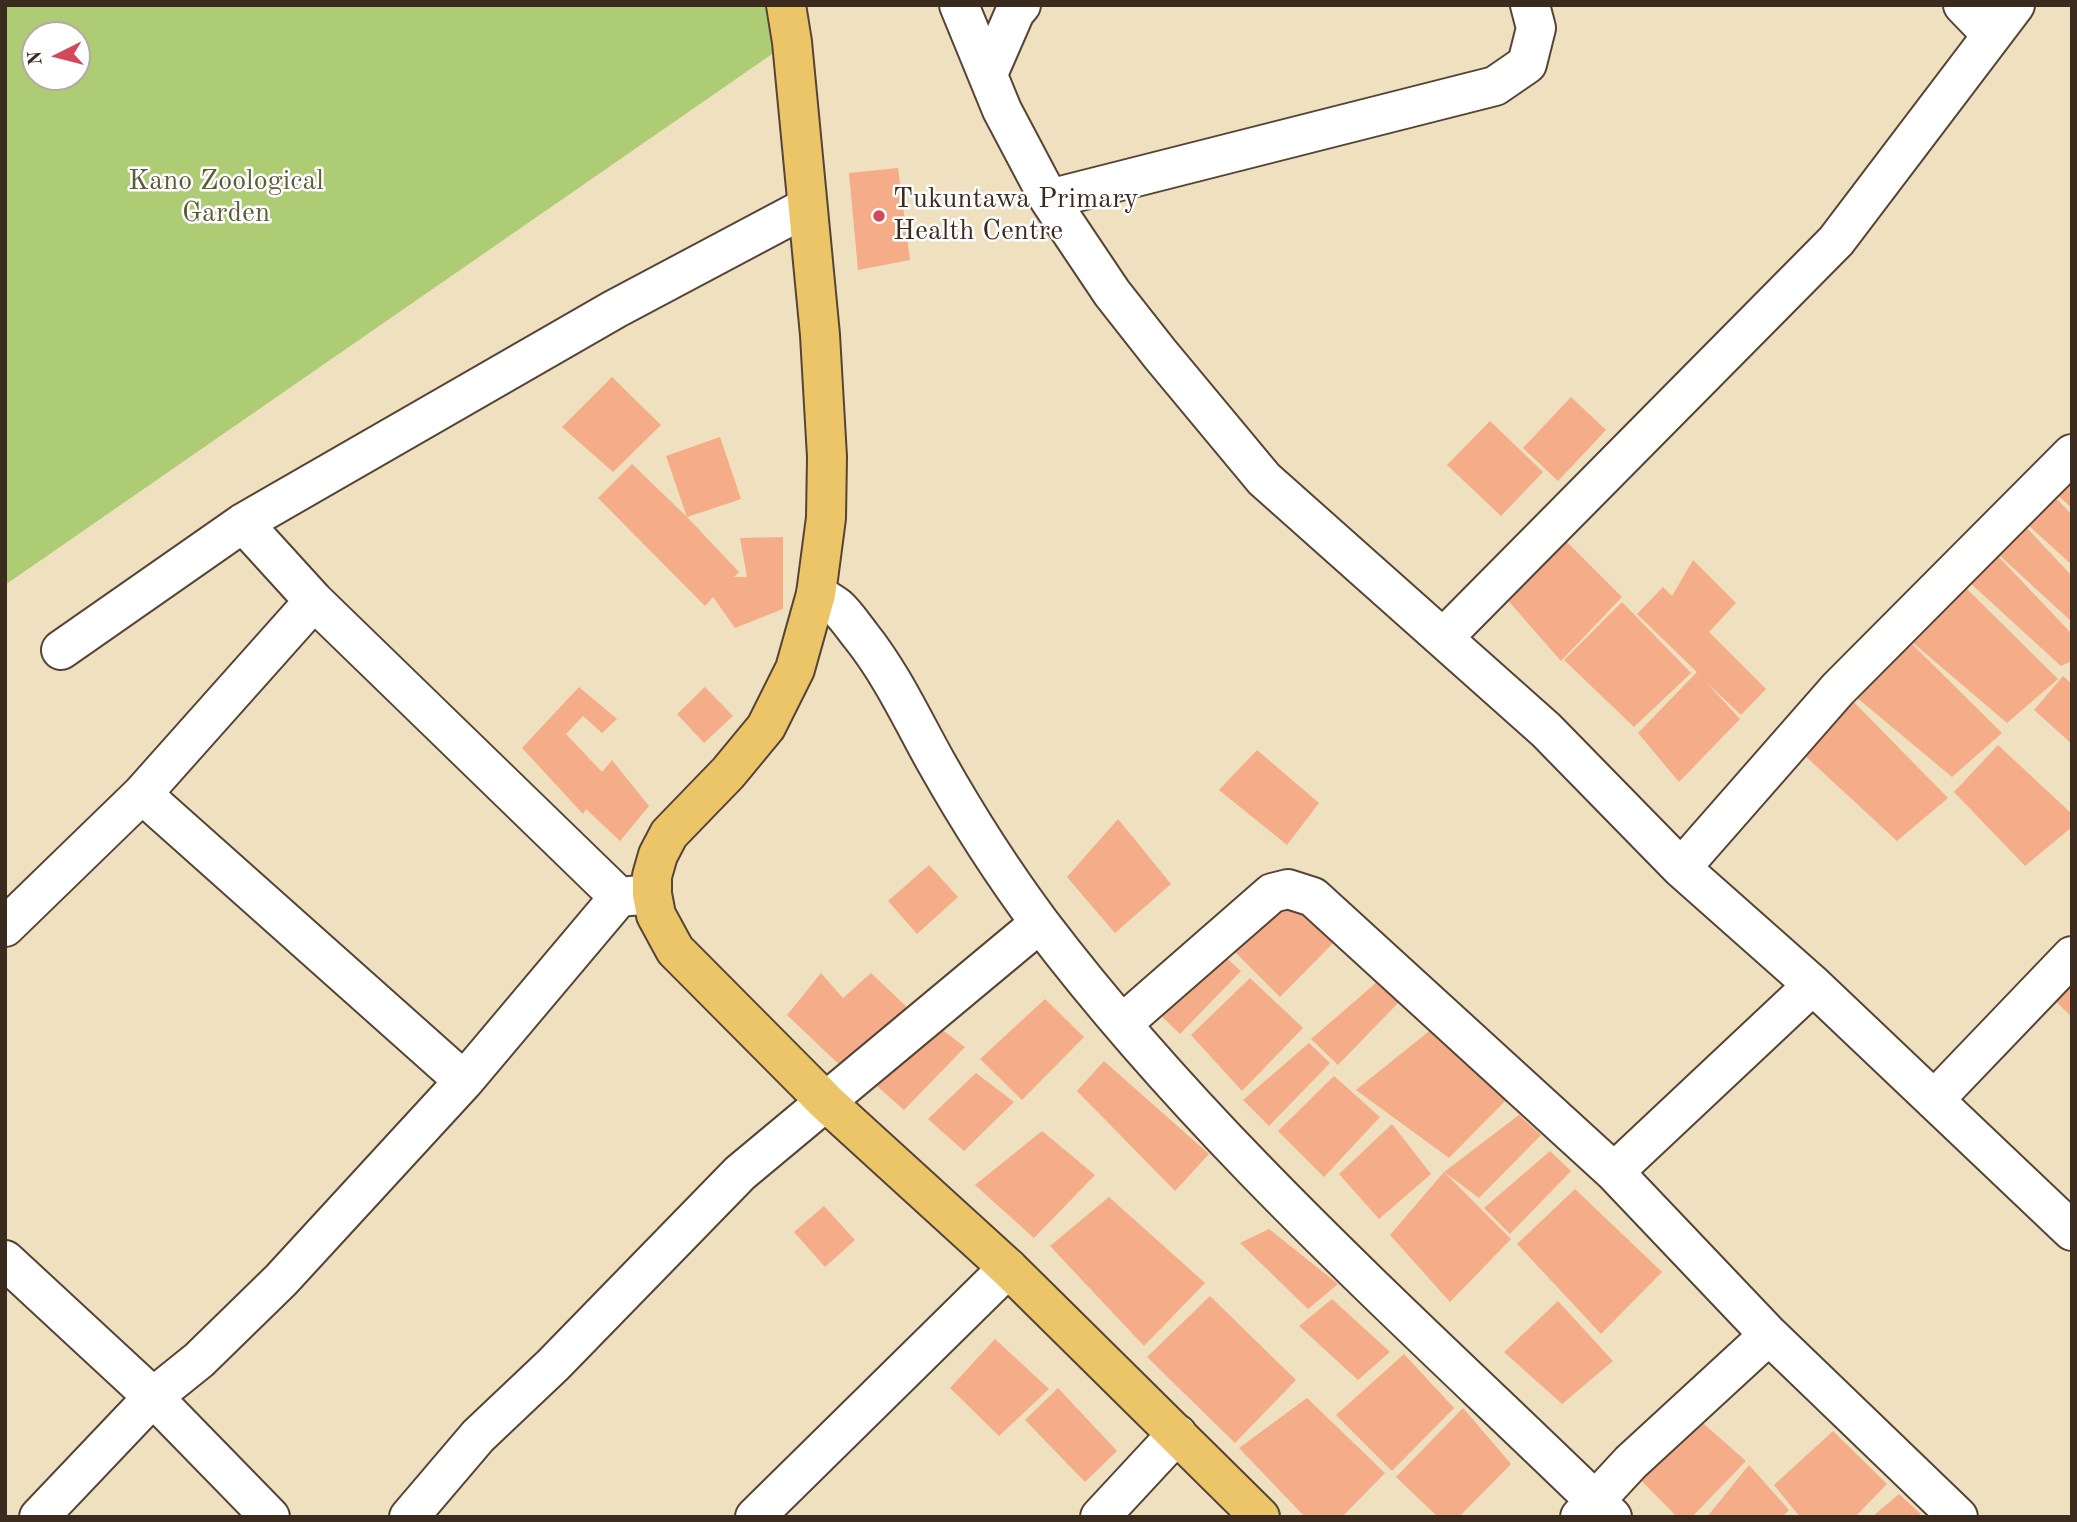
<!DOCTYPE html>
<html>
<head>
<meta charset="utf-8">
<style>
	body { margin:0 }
	#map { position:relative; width:2077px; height:1522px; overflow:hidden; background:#efe0bf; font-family:"Old Standard TT",serif }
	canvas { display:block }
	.frame { position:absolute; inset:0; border:7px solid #3b2a1e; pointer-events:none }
	.north { position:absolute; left:21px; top:21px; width:70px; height:70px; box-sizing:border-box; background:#fff; border:2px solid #b1aaa5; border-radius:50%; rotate:264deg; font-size:19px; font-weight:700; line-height:28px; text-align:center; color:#3b2a1e }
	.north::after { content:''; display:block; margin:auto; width:24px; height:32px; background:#d1495b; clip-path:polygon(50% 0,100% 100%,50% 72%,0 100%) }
</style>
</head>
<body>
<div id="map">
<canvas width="2077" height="1522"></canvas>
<div class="frame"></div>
<div class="north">N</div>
</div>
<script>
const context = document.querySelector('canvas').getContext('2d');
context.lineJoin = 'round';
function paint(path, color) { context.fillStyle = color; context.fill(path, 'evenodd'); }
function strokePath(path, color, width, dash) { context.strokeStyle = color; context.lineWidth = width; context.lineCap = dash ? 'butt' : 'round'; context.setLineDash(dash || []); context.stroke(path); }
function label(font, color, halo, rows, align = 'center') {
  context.font = font + ' "Old Standard TT",serif'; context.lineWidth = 5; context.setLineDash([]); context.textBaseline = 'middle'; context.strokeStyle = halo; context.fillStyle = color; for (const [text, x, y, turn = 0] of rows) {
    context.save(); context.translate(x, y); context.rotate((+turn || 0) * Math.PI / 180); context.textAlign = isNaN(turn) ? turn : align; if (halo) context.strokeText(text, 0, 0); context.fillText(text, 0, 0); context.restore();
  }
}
paint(new Path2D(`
	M5 5H767L788 43 5 585ZM35 35H77V77H35Z`), '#aecc73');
paint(new Path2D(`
	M898 168 910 260 858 270 849 173Z
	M612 377 661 425 613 472 562 427Z
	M1571 397 1606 430 1558 481 1523 448Z
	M1490 421 1543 472 1501 516 1447 465Z
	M720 437 741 499 687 517 739 572 734 577H747L740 538 783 537V609L735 628 713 597 705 606 598 498 632 464 687 517 666 456Z
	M2072 473V508L2053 491Z
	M2054 496 2072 515V565L2027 524Z
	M2025 526 2072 576V622L1998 554Z
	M1563 538 1622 597 1561 661 1505 597Z
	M1995 553 2072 634V661L2061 666 1969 582Z
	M1693 560 1736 603 1709 632 1766 689 1741 715 1705 681 1740 719 1679 782 1638 733 1697 672 1637 614 1663 587 1672 596Z
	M1966 588 2058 679 2007 723 1912 642Z
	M1622 602 1691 673 1634 727 1564 660Z
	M1910 642 2002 733 1952 777 1856 697Z
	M2063 676 2072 684V744L2034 710Z
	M579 687 617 719 602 733 583 716 566 734 602 772 612 760 649 806 620 841 586 809 583 814 522 748Z
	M705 687 733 716 704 743 677 714Z
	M1847 695 1948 798 1897 841 1802 753Z
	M1998 745 2072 814V827L2025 866 1954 792Z
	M1257 750 1319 803 1287 845 1219 790Z
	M1118 819 1171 884 1115 933 1067 877Z
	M929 865 958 897 917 934 888 901Z
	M1288 893 1342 934 1280 997 1228 945Z
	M1219 951 1241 971 1180 1034 1153 1008Z
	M2072 970V1017L2048 994Z
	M821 973 843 998 871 973 910 1010 847 1072 787 1015Z
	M1250 978 1303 1028 1242 1091 1191 1035Z
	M1377 982 1399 1002 1338 1065 1311 1039Z
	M1045 999 1084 1037 1022 1100 980 1059Z
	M933 1023 965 1047 904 1110 869 1079Z
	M1433 1028 1511 1095 1449 1158 1356 1090Z
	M1309 1043 1330 1063 1269 1126 1243 1100Z
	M1104 1061 1209 1154 1175 1191 1077 1091Z
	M976 1073 1014 1102 964 1151 928 1119Z
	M1334 1076 1380 1117 1324 1177 1278 1131Z
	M1519 1115 1541 1135 1479 1198 1444 1172Z
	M1392 1124 1431 1174 1379 1219 1339 1174Z
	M1042 1131 1095 1175 1034 1238 975 1185Z
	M1550 1151 1571 1171 1510 1234 1484 1208Z
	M1444 1172 1511 1239 1450 1302 1390 1235Z
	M1575 1189 1662 1272 1601 1334 1517 1244Z
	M1109 1197 1205 1283 1144 1346 1050 1246Z
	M824 1206 855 1240 825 1267 794 1232Z
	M1269 1229 1338 1284 1308 1309 1240 1243Z
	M1210 1296 1296 1380 1235 1443 1147 1357Z
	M1332 1299 1390 1352 1358 1380 1299 1326Z
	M1558 1301 1613 1361 1562 1404 1504 1352Z
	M995 1339 1049 1389 999 1436 950 1388Z
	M1404 1354 1454 1408 1392 1471 1336 1415Z
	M1058 1388 1117 1451 1085 1482 1025 1420Z
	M1307 1398 1385 1473 1342 1517H1305L1239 1448Z
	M1463 1408 1511 1464 1459 1517H1438L1396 1477Z
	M1696 1417 1746 1461 1692 1517H1677L1630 1469Z
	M1833 1431 1887 1484 1855 1517H1800L1774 1485Z
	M1749 1465 1789 1510 1782 1517H1707Z
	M1899 1494 1921 1514 1918 1517H1872Z`), '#f4ad88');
const minor = new Path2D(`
	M959 5 1002 110 1049 199 1112 293 1160 354 1264 479 1546 730 1681 868 1813 985 2072 1231
	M1963 5 1992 35
	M988 74 1015 12 1021 5
	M1049 199 1495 86 1527 64 1536 28 1530 5
	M243 523 314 601 619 897
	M816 594C823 598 831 602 837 607 846 615 853 626 861 636 892 675 912 719 936 762 967 817 1002 872 1040 923 1206 1142 1416 1326 1612 1517
	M1443 638 1836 241 2015 5
	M61 650 243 523 615 309 807 207
	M142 794 464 1081
	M1681 868 1838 689 2072 454
	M5 927 142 794 314 601
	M1122 1024 1272 893 1288 889 1313 897 1614 1172 1769 1335 1958 1517
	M1934 1100 2072 956
	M1614 1172 1813 985
	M5 1260 153 1397 270 1517
	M39 1517 153 1397 199 1360 281 1280 464 1081 619 897 652 894
	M409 1517 478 1436 553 1365 740 1173 1040 923
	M755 1517 1008 1268
	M1100 1517 1177 1434
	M1580 1517 1631 1462 1769 1335`);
const major = new Path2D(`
	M786 5 792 42 820 335 827 457 826 518 816 594 795 669 766 727 728 773 669 834 658 855 652 876V894L656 915 675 950 827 1103 1008 1268 1260 1517`);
strokePath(minor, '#564536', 42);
strokePath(major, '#564536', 42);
strokePath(minor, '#fff', 38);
strokePath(major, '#edc569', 38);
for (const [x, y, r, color] of [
	[879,216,7,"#d1495b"]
]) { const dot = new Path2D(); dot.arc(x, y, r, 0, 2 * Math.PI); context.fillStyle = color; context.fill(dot); strokePath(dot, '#fff', 2.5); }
label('28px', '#5e5b38', '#fff', [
	["Kano Zoological",226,182],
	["Garden",226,214]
]);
label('28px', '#3b2a1e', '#fff', [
	["Tukuntawa Primary",893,200],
	["Health Centre",893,232]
], 'left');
</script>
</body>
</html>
